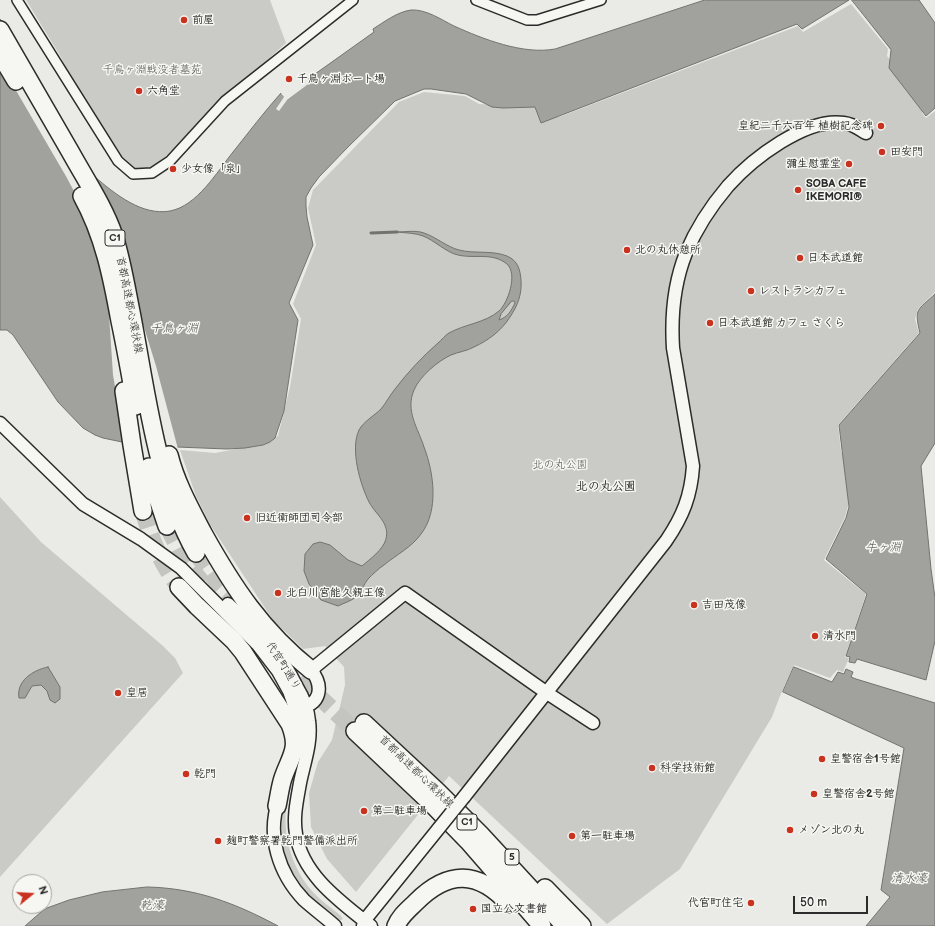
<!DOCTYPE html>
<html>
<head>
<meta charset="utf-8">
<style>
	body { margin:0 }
	#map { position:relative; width:935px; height:926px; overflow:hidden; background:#eaeae6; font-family:"Balsamiq Sans",sans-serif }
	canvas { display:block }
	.north { position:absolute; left:12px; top:874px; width:40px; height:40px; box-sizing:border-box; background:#f6f6f2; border:1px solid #a5a5a2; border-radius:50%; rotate:72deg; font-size:11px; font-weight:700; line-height:16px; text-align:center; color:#2b2b2b }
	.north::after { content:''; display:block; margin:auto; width:14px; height:18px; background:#c8321e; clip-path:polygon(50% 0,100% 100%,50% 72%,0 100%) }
	.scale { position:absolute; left:793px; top:896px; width:75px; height:18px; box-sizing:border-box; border:2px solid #2b2b2b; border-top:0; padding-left:5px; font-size:12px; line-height:14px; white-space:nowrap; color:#2b2b2b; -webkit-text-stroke:3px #f6f6f2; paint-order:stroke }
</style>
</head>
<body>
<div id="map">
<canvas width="935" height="926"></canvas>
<div class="north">N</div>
<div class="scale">50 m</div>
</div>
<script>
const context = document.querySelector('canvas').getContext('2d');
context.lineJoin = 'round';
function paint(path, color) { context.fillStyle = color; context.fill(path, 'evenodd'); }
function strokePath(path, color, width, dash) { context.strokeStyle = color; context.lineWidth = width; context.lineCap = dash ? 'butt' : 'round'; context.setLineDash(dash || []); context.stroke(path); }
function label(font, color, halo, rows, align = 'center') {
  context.font = font + ' "Balsamiq Sans","Klee One",sans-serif'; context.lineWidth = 3; context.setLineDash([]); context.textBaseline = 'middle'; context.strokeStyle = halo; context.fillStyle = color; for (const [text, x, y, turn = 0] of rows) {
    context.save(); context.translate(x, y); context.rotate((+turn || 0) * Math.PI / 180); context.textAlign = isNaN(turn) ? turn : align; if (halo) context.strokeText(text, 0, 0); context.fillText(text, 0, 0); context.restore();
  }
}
paint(new Path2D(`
	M26 0H270L286 43 224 99 165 157C143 173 139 177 117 157L66 71 62 59Z
	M851 4 888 49 887 56 925 104 922 113 926 118 935 111V292L918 309 915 319 919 333 838 425 841 451 848 469V506L845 517 824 560 866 594 845 657 849 658 843 672 837 670 830 678 794 665 780 696 772 717 680 869 607 924 449 776 356 892 327 859 311 827 309 793 318 762 332 740 345 685 344 667 325 646 303 649 273 620 211 526 196 496 180 450 215 453 247 447 266 442 278 436 290 387 301 319 293 304 316 245 308 208 313 190 399 102 424 92 465 96 479 104 534 107 559 117 798 26 803 32Z
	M0 497 41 542 163 646 175 658 183 673 0 877Z
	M290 786 291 787C289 794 287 801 286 808 283 838 293 870 313 892 321 901 332 908 341 916L343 919 341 920H339C327 911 314 901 304 890 278 860 277 822 290 786Z`), '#cacac7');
const water = new Path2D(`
	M705 0H849L802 29 797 24 541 123 535 107 503 108 492 107 466 94 431 89H424L395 101 348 147 319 177 311 188 306 197V206L307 217 313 245 289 303 298 320 284 411 275 438 270 442 263 445 245 448 227 449 177 447 122 442 103 438 95 435 83 428 58 402 13 335 7 330H0V19L95 177C115 194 142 216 170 211 197 206 217 172 233 152 249 132 264 112 281 93L287 100 310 82 308 79 374 32 373 29C384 22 397 12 411 10 426 9 442 20 454 26 483 39 523 55 555 49Z
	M852 0H919L935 23V108L926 116 889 68 891 50Z
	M397 232C405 232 416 230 424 233 436 237 447 247 459 250 474 254 492 250 507 256 518 261 520 269 521 280 522 294 518 305 510 317 501 331 489 340 474 347 467 351 458 352 451 355 438 361 420 376 414 390 405 411 418 428 424 447 434 473 439 511 421 534 412 547 396 555 384 565 378 569 373 574 368 579 364 584 361 592 356 597 351 601 344 603 338 606L321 600 309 584 304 571 305 554 313 544 320 542 330 545 348 560 362 566C370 559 383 550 386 539 390 523 376 515 369 502 360 484 350 449 359 430 363 422 375 415 381 409 386 403 390 395 395 389 408 372 422 357 438 343 442 340 445 335 449 333 465 324 485 323 499 311 508 303 518 274 507 264 492 252 475 259 458 255 447 253 434 240 423 236 416 233 405 233 397 232ZM512 301H514L515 303C511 311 508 317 499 320L501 314Z
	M935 294V443L921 466 931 569 935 598V641L926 680 857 659 855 663 849 662 850 657 846 656 867 594 826 559 846 518 849 507 839 425 920 333C914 308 917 311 935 294Z
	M48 667 60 687V699L55 703 50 700 47 691 41 685 32 686 25 698H19C16 681 33 670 48 667Z
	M794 667 832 682 838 672 844 674 846 669 853 672 851 677 856 679 935 703V926H866L890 897 881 890 904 748 783 692Z
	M147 887C196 888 235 903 278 926H25L41 912 47 908 69 900 102 892Z`);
paint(water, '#a1a19e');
strokePath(water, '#727270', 1);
paint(new Path2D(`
	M0 21 109 201 119 227 130 261 140 314 156 366 178 449 125 444 113 375 107 284 104 264 78 199 67 178 0 63Z
	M307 78 311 82 287 100 279 111 276 109 284 97 280 92 282 91 287 97 308 82Z`), '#eaeae6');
strokePath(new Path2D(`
	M371 233 397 232`), '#727270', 3);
strokePath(new Path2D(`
	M143 511C152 541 160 562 179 587
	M167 526 186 562 208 590
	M196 553 220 586 254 621
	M282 661 355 731`), '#c4c4c1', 17, [17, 8]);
const minor = new Path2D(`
	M17 0 118 161 133 174 152 173 170 161 225 101 353 0
	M476 0 527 20H537L601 0`);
const tertiary = new Path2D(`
	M0 423 83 504 141 539 181 568 258 645 278 671 289 691 299 719 302 732 301 750
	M228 604C258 631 279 650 297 687 303 697 308 709 309 721 312 742 304 763 300 783 297 800 293 817 296 834 302 875 341 902 371 926
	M298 708C321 706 324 686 311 670L405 593 547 693 593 723
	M464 797 666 541C683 516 691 496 693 466L673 348C671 316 674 283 686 253 696 229 711 206 728 186 752 159 806 117 844 123 853 124 859 129 866 133
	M279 800C266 835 279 874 304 900 314 909 325 917 335 926
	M363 926 364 921 439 828`);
const motorway = new Path2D(`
	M0 30C24 71 47 112 71 153 86 180 104 207 114 236 122 261 126 287 131 312 147 394 155 479 196 553
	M0 54 16 81
	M82 196C104 236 112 277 120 321 126 349 131 378 136 406
	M124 391 132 445 143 511
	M169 455C176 483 190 508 203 533 233 587 262 631 311 670
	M149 467 158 499 167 526
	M179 587 197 606 234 641 243 652 290 724C300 749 291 755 283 778 280 787 279 797 277 806
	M364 723 438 792 481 835 565 926
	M355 731 431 803 468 841 542 926
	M545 888 582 926
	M396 926C400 916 408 910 416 902 448 870 478 870 509 904`);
strokePath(minor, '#2b2b2b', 12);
strokePath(tertiary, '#2b2b2b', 15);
strokePath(motorway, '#2b2b2b', 20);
strokePath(minor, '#f6f6f2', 9);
strokePath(tertiary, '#f6f6f2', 12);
strokePath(motorway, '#f6f6f2', 17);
const tertiaryBridge = new Path2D(`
	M439 828 464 797`);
strokePath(tertiaryBridge, '#2b2b2b', 15, []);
strokePath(tertiaryBridge, '#f6f6f2', 12);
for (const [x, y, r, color] of [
	[184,20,4,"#c8321e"],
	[289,79,4,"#c8321e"],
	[139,91,4,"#c8321e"],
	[881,126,4,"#c8321e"],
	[882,152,4,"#c8321e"],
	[849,164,4,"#c8321e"],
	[173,169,4,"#c8321e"],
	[798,190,4,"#c8321e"],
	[627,250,4,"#c8321e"],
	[800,258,4,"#c8321e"],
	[751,291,4,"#c8321e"],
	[710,323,4,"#c8321e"],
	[247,518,4,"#c8321e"],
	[278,593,4,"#c8321e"],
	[694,605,4,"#c8321e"],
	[815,636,4,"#c8321e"],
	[118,693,4,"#c8321e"],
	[822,759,4,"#c8321e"],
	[652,768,4,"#c8321e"],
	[186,774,4,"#c8321e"],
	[814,794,4,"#c8321e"],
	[364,811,4,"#c8321e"],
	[790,830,4,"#c8321e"],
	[572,836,4,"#c8321e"],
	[218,841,4,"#c8321e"],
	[751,903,4,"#c8321e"],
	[473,909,4,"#c8321e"]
]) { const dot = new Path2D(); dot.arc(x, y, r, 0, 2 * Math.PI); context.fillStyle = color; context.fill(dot); strokePath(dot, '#f6f6f2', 1.5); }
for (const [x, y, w] of [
	[115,238,20],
	[467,822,20],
	[512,857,14]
]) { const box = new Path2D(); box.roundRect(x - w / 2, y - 8, w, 16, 3); context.fillStyle = '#f6f6f2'; context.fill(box); strokePath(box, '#2b2b2b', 1); }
label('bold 10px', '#2b2b2b', null, [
	["C1",115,238],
	["C1",467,822],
	["5",512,857]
]);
label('bold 11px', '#2b2b2b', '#f6f6f2', [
	["前屋",192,20],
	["千鳥ヶ淵ボート場",297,79],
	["六角堂",147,91],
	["皇紀二千六百年 植樹記念碑",873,126,"right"],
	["田安門",890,152],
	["彌生慰霊堂",841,164,"right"],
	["少女像「泉」",181,169],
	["SOBA CAFE",806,184],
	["IKEMORI®",806,197],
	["北の丸休憩所",635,250],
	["日本武道館",808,258],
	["レストランカフェ",759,291],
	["日本武道館 カフェ さくら",718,323],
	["旧近衛師団司令部",255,518],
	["北白川宮能久親王像",286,593],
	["吉田茂像",702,605],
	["清水門",823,636],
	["皇居",126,693],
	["皇警宿舎1号館",830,759],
	["科学技術館",660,768],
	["乾門",194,774],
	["皇警宿舎2号館",822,794],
	["第二駐車場",372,811],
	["メゾン北の丸",798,830],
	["第一駐車場",580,836],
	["麹町警察署乾門警備派出所",226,841],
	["代官町住宅",743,903,"right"],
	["国立公文書館",481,909]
], 'left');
label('11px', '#535352', '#f6f6f2', [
	["千鳥ヶ淵戦没者墓苑",152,70],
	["北の丸公園",560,465]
]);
label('11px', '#2b2b2b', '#f6f6f2', [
	["首都高速都心環状線",129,305,79],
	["代官町通り",283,666,58],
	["首都高速都心環状線",416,772,44]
]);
label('italic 12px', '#545453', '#f6f6f2', [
	["千鳥ヶ淵",174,329],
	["牛ヶ淵",883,548],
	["清水濠",909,879],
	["乾濠",152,906]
]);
label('bold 12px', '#2b2b2b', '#f6f6f2', [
	["北の丸公園",606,487]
]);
</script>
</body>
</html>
